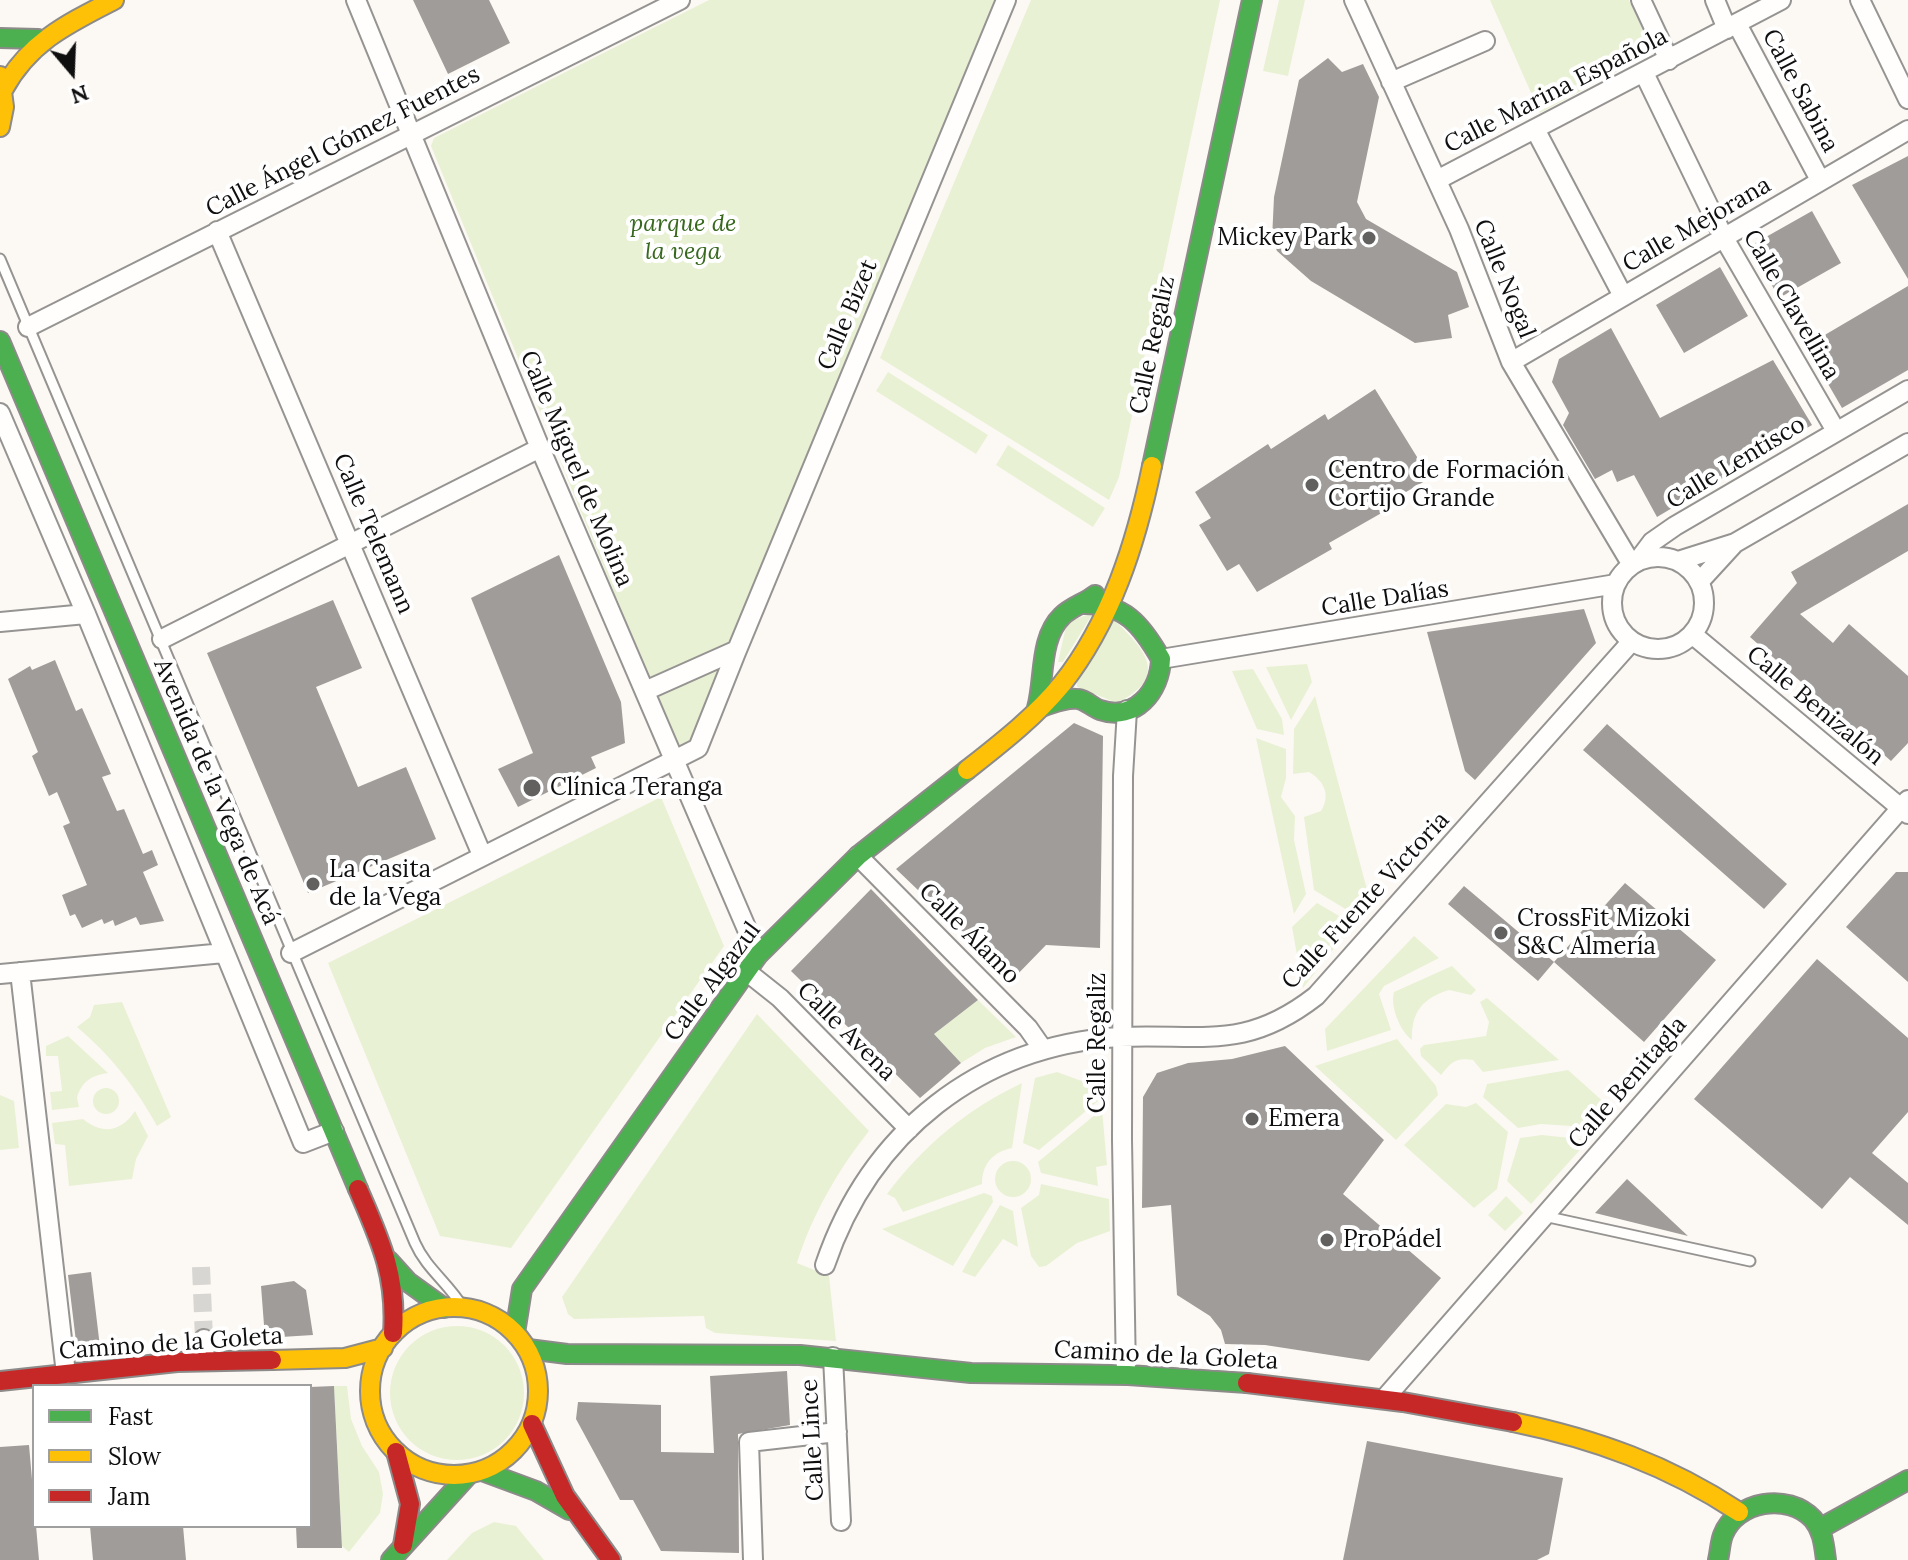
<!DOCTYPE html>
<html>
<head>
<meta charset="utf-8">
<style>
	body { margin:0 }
	#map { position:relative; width:1908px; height:1560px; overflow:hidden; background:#fcf9f4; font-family:Lora,serif }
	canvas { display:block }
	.legend { position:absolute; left:32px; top:1384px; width:280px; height:144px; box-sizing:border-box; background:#fff; border:2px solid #9f9f9f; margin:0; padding:10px 14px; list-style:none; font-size:24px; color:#0f0f0f }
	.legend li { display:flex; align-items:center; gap:16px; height:40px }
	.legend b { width:40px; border:2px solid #9f9f9f }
	.north { position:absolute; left:32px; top:32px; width:80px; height:80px; -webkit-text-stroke:6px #fff; paint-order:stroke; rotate:161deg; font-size:22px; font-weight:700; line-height:32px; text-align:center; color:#0f0f0f }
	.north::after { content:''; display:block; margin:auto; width:28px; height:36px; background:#0f0f0f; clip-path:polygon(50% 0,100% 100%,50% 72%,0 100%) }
</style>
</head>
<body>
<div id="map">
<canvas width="1908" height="1560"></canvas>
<ul class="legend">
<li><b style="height:10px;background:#4caf50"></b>Fast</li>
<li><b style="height:10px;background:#ffc107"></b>Slow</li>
<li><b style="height:10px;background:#c62828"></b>Jam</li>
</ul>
<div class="north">N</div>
</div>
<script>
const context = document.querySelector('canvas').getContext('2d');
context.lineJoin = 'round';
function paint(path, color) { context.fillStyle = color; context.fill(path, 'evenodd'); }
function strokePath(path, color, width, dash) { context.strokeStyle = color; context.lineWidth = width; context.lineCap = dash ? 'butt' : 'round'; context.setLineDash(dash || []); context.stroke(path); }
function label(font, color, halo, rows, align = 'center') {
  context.font = font + ' Lora,serif'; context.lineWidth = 8; context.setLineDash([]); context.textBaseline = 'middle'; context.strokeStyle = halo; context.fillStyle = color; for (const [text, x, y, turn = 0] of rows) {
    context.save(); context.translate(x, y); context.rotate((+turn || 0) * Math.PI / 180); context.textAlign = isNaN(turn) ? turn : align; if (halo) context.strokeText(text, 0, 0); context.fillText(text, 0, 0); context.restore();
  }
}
paint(new Path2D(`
	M709 0H996L692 745 681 746 675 741 431 146 434 138Z
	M1031 0H1220L1119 477 1109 500 880 358Z
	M1279 0H1305L1288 76 1263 71Z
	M1490 0H1629L1653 52 1540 113Z
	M888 372 988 435 976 454 876 391Z
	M1008 445 1105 508 1093 527 996 465Z
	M1093 613 1063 662H1058L1067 622Z
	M1114 620C1147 651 1169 677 1117 703L1077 687V680Z
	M1307 664 1312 682 1291 720 1266 667Z
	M1253 669 1282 719 1284 735 1257 729 1232 671Z
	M1315 696 1372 908 1357 916 1314 890 1304 817 1321 811C1331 795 1324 781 1309 772L1293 774 1294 729Z
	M1256 738 1286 749V778L1281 797 1295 816 1294 840 1306 894 1294 914Z
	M661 797 724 946 511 1248 440 1236 328 963Z
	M1317 903 1353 924 1303 988 1292 927Z
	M1414 936 1439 958 1384 986 1379 994 1391 1030 1327 1051 1325 1029Z
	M1452 966 1476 990 1471 995 1449 990C1423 998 1411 1012 1412 1040 1400 1031 1390 1007 1394 992Z
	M1487 998 1559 1060 1483 1072 1473 1060C1456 1057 1451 1062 1441 1075L1421 1056 1420 1049 1424 1045 1486 1036 1489 1022 1480 1002Z
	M978 1000 1016 1037 985 1048 961 1063 934 1034Z
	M122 1002 171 1117 157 1126C135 1086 111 1056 77 1027L90 1017 94 1005Z
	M757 1014 869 1131C838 1170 812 1215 797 1263L829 1276 836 1341 715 1333 706 1328 704 1316 574 1319 568 1314 562 1297Z
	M68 1036 108 1073C92 1075 81 1082 77 1098L79 1107 52 1110 50 1092 62 1091 58 1056H46V1046Z
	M1397 1039 1436 1086 1438 1095 1396 1140 1315 1066Z
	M1568 1070 1616 1113 1601 1128 1541 1124 1518 1128 1483 1097 1487 1084Z
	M1057 1072 1090 1084 1098 1101 1039 1150 1023 1143 1035 1078Z
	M1022 1083 1012 1148C993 1152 982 1164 982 1184L903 1212 895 1198 887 1194C924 1145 966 1110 1022 1083Z
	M93 1101a13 13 0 1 1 26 0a13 13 0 1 1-26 0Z
	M0 1095 14 1101 19 1148 0 1150Z
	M1476 1103 1508 1132 1497 1189 1474 1208 1404 1145 1446 1104 1466 1107Z
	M1102 1109 1107 1165 1096 1167 1098 1186 1041 1173 1038 1162Z
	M135 1111 148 1136 136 1159 132 1179 69 1186 65 1145 55 1144 52 1123 83 1119C103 1135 121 1132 135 1111Z
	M1542 1135 1589 1140 1531 1204 1507 1181 1520 1138Z
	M995 1179a18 18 0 1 1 36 0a18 18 0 1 1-36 0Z
	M1041 1184 1109 1199 1110 1231 1077 1243 1046 1266 1039 1267 1031 1256 1021 1208 1039 1195Z
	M984 1193 992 1196 993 1202 953 1266 882 1229Z
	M1506 1196 1523 1213 1505 1231 1488 1215Z
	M1000 1205 1013 1211 1018 1247 1003 1239 975 1277 962 1272Z
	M390 1393a67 67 0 1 1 134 0a67 67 0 1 1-134 0Z
	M334 1386H347L351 1419 362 1446 379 1472 383 1494 380 1513 349 1552 342 1546Z
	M494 1522 516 1526 544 1560H447L472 1533Z`), '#e9f1d4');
paint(new Path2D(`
	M413 0H489L510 43 448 74Z
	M1328 58 1342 72 1363 64 1379 97 1357 202 1366 219 1457 272 1469 307 1448 315 1452 338 1415 343 1311 281 1277 251 1272 239 1274 197 1299 80Z
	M1908 156V279L1852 185Z
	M1812 211 1841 263 1779 298 1750 246Z
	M1720 267 1748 316 1684 353 1656 305Z
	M1908 286V370L1842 408 1806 346Z
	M1611 328 1660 418 1773 360 1812 425 1657 517 1634 475 1617 482 1612 470 1595 479 1563 425 1569 413 1552 382 1559 359Z
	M1375 389 1430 478 1382 506 1385 511 1329 543 1332 549 1257 592 1239 564 1227 571 1199 525 1211 518 1195 492 1268 444 1271 449 1325 414 1328 420Z
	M1908 504V551L1800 614 1833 643 1849 624 1908 676V743L1891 761 1750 637 1797 583 1791 572Z
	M559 555 621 702 625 743 591 757 596 768 518 807 498 769 533 753 471 598Z
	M333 600 362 668 316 687 358 787 406 767 436 839 308 893 207 653Z
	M1584 609 1596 643 1475 780 1465 771 1427 632Z
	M55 660 76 711 82 708 111 774 102 777 117 811 124 809 143 854 152 850 158 865 143 872 164 921 140 925 136 917 115 926 113 920 104 924 102 919 82 928 75 914 70 916 62 895 87 885 63 826 70 823 57 792 49 796 32 756 38 752 8 679 30 666 32 670Z
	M1074 723 1103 736 1100 948 1046 945 1012 980 896 869Z
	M1607 724 1787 884 1764 909 1583 750Z
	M1896 872H1908V982L1846 927Z
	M1625 883 1716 960 1644 1042 1554 962Z
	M1464 886 1554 962 1538 981 1448 904Z
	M871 889 978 1000 934 1034 961 1063 920 1098 791 971Z
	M1817 959 1908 1038V1112L1872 1153 1908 1183V1225L1850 1177 1822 1209 1694 1099Z
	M1285 1046 1384 1140 1343 1194 1441 1278 1369 1361 1265 1345 1225 1344 1221 1330 1210 1316 1177 1295 1171 1205 1142 1208 1143 1097 1157 1073 1188 1063 1232 1059Z
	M1627 1179 1688 1236 1595 1213Z
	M91 1272 100 1347 77 1350 68 1275Z
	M294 1281 306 1290 313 1335 265 1338 261 1286Z
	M787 1371 790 1425 738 1434 739 1553 661 1551 633 1500H620L576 1419 578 1402 661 1405V1452L714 1453 710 1376Z
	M334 1386 342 1548H297L296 1526H310V1387Z
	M1367 1441 1563 1478 1549 1554 1537 1560H1343Z
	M29 1445 39 1560H0V1447Z
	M90 1526H183L186 1560H93Z`), '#a09c99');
strokePath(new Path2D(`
	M201 1267 204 1339`), '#d8d6d2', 18, [18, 9]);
const lane = new Path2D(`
	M0 259 415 1243C426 1268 448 1283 462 1306
	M1544 1216 1750 1261`);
const street = new Path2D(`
	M356 0 540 448 758 955
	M1354 0 1459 229 1511 362 1632 565
	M1641 0 1669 60
	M1715 0 1727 29
	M1860 0 1908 99
	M1737 24 1820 180
	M1644 73 1724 238 1836 431
	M1391 82 1485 41
	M1536 131 1623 296
	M1437 180 1781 0
	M217 231 482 855
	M28 327 680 0
	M1511 362 1908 130
	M0 413 86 614 303 1143 334 1131
	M1612 603a46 46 0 1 1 92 0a46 46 0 1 1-92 0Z
	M1678 561 1735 543 1908 443
	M1637 562 1652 542 1675 526 1908 390
	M1700 581 1733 545
	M0 622 86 614
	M1692 634 1908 814
	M162 639 540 448
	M1161 659 1616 584
	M645 691 737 650 1006 0
	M858 856 1028 1028 1042 1048
	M291 953 698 748 737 650
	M746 971 780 998 909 1129
	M20 972 66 1374
	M0 974 224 953
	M825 1265C870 1132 979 1046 1119 1037 1201 1033 1244 1052 1316 996L1632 641
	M204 1339 205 1361
	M833 1357 841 1521
	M1126 1375 1122 1140 1123 776 1127 710
	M1385 1398 1908 800
	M753 1560 749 1442 837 1432`);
const fast = new Path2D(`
	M0 38 38 39
	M0 341 358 1189
	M1152 466 1252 0
	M1041 707C1052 704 1065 697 1078 699 1086 700 1092 707 1100 710 1135 722 1160 691 1161 659 1141 624 1124 603 1082 604
	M1037 708C1045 679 1039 638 1062 616 1071 607 1085 603 1095 595
	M389 1261 408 1282 444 1308
	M515 1333 522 1289 758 955 858 856 967 770
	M528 1349 567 1354 800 1355 971 1373 1128 1375 1247 1383
	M482 1471 536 1491 569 1510
	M1819 1529 1908 1480
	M391 1560 469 1474
	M1718 1560C1720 1552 1720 1543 1723 1535 1736 1501 1788 1492 1813 1519 1823 1531 1824 1545 1826 1560`);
const slow = new Path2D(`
	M0 76 4 107 0 127
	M3 90C29 42 67 24 114 0
	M967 770C1000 744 1035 717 1062 684 1111 622 1136 543 1152 466
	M370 1391a84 84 0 1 1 168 0a84 84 0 1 1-168 0Z
	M272 1360 345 1358 383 1348
	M1513 1422C1595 1439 1668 1465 1739 1512`);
const jam = new Path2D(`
	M358 1189C380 1240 397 1275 393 1333
	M0 1381 177 1362 272 1360
	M1247 1383 1403 1402 1513 1422
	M532 1424 565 1496 611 1560
	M396 1452 410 1504 403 1545`);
strokePath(lane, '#969492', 13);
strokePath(street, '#969492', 22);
strokePath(fast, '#8c8b89', 22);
strokePath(slow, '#8c8b89', 22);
strokePath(jam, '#8c8b89', 22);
strokePath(lane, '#fffefd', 9);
strokePath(street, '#fffefd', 18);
strokePath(fast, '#4caf50', 18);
strokePath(slow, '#ffc107', 18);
strokePath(jam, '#c62828', 18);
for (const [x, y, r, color] of [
	[1369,238,8,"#62615f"],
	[1312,485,8,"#62615f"],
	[532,788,10,"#62615f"],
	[313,884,8,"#62615f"],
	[1501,933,8,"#62615f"],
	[1252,1119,8,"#62615f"],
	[1327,1240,8,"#62615f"]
]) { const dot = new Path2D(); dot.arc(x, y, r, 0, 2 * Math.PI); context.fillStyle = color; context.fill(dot); strokePath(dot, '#fff', 3); }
label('24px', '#0f0f0f', '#fff', [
	["Calle Marina Española",1556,91,-27],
	["Calle Sabina",1800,91,62],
	["Calle Ángel Gómez Fuentes",343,142,-27],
	["Calle Mejorana",1697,225,-30],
	["Calle Nogal",1504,279,68],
	["Calle Clavellina",1791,305,60],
	["Calle Bizet",848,315,-67],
	["Calle Regaliz",1153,345,-78],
	["Calle Lentisco",1736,463,-31],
	["Calle Miguel de Molina",576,469,67],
	["Calle Telemann",373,534,67],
	["Calle Dalías",1385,599,-9],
	["Calle Benizalón",1815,706,40],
	["Avenida de la Vega de Acá",216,792,67],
	["Calle Fuente Victoria",1366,901,-47],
	["Calle Álamo",969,934,45],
	["Calle Algazul",713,982,-53],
	["Calle Avena",846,1032,45],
	["Calle Regaliz",1098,1043,-90],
	["Calle Benitagla",1628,1083,-49],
	["Camino de la Goleta",171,1344,-4],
	["Camino de la Goleta",1166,1356,3],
	["Calle Lince",813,1440,-93]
]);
label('italic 24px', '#37681e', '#fff', [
	["parque de",683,224],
	["la vega",683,252]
]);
label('24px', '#0f0f0f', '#fff', [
	["Mickey Park",1353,238,"right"],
	["Centro de Formación",1328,471],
	["Cortijo Grande",1328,499],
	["Clínica Teranga",550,788],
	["La Casita",329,870],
	["de la Vega",329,898],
	["CrossFit Mizoki",1517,919],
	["S&C Almería",1517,947],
	["Emera",1268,1119],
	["ProPádel",1343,1240]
], 'left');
</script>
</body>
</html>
